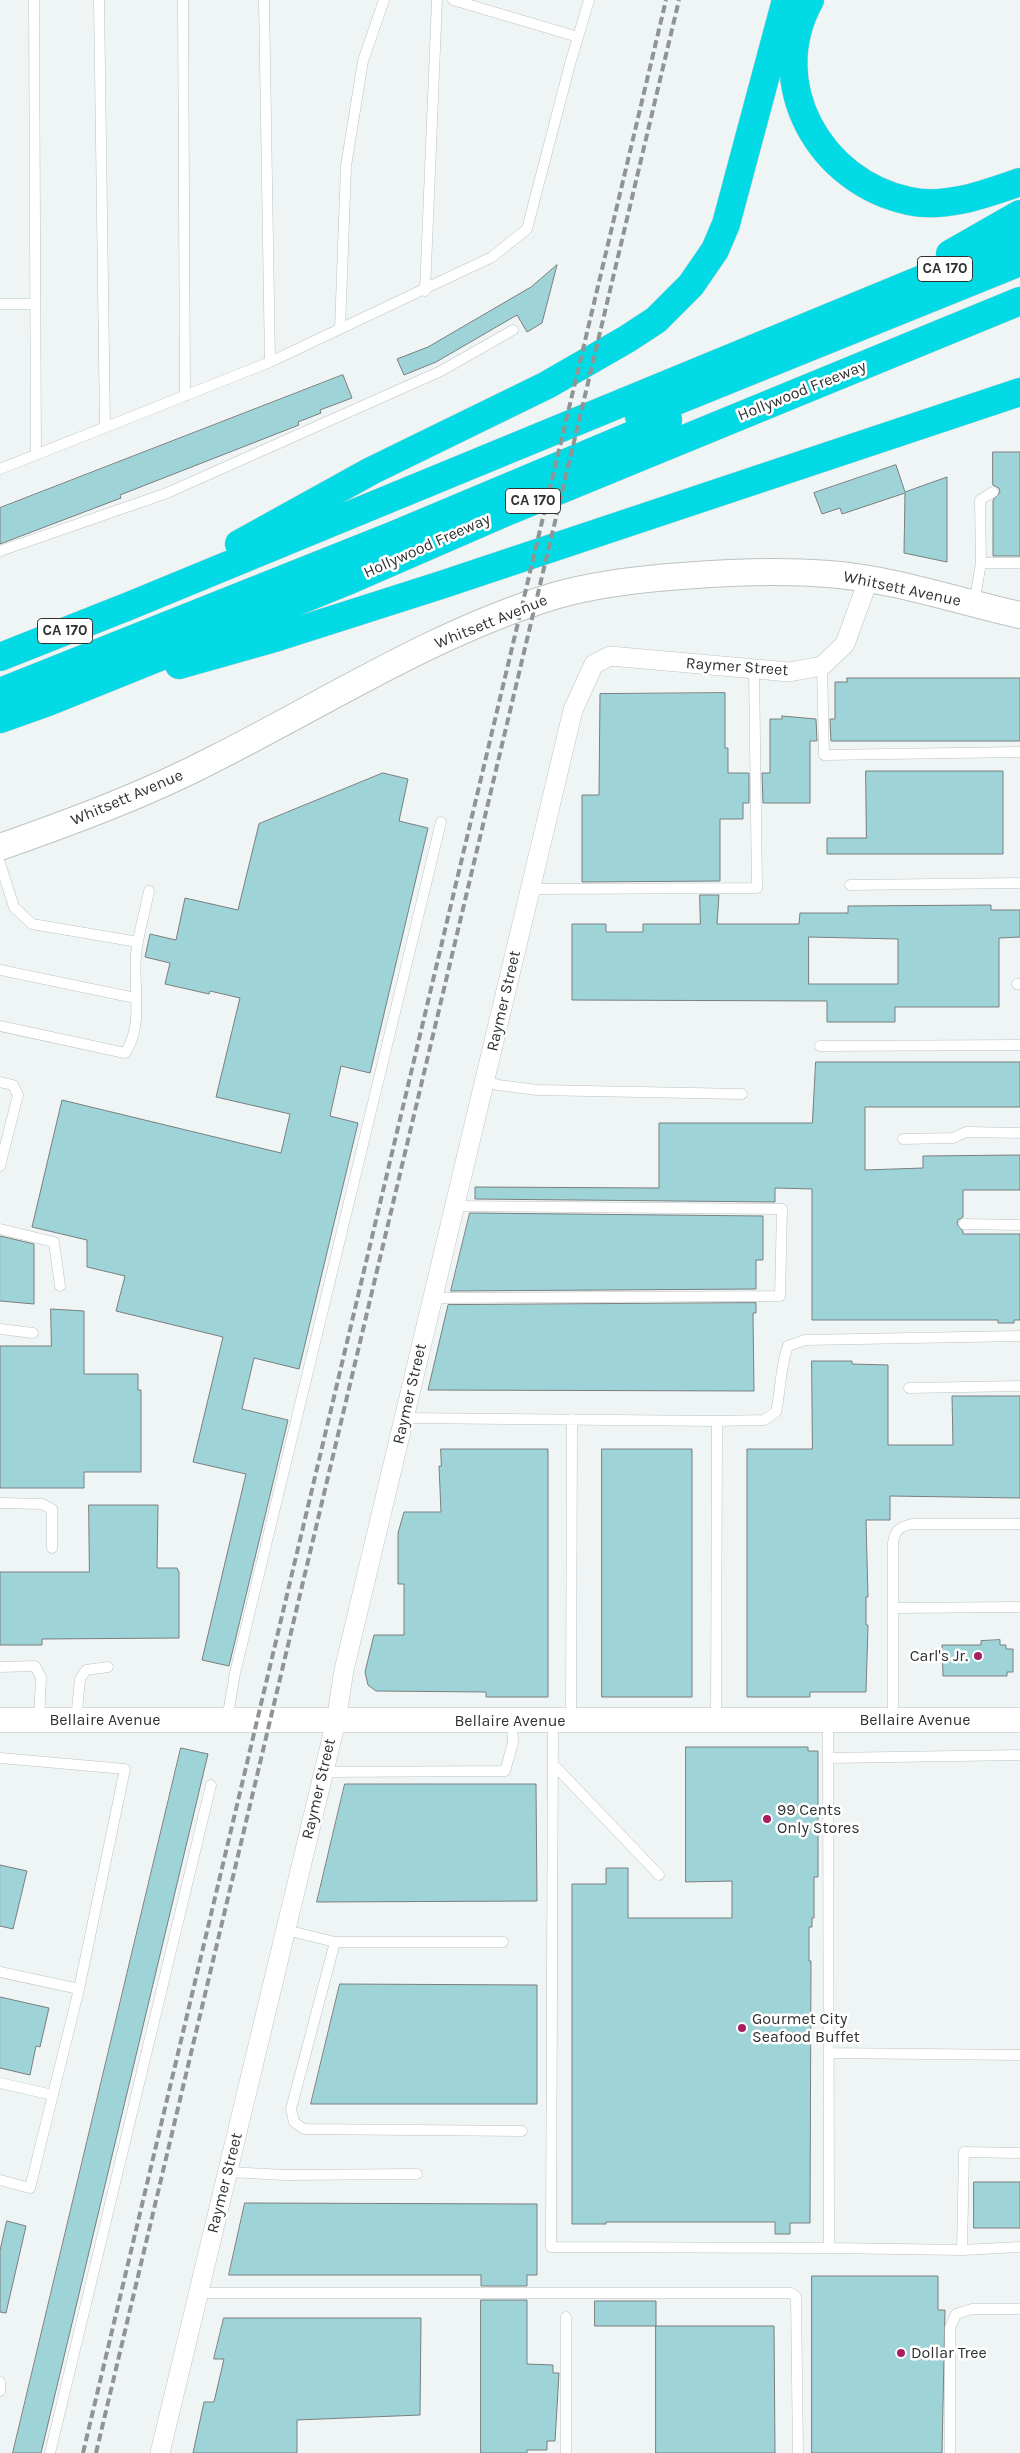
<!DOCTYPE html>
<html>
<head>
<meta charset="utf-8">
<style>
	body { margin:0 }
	canvas { display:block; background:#eff5f5 }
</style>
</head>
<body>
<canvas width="1020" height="2453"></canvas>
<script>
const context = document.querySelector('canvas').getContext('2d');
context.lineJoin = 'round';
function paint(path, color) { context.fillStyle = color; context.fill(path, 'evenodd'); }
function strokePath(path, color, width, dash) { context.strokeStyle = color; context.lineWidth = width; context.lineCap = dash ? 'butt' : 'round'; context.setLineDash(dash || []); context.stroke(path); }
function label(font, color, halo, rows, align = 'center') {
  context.font = font + ' Karla,sans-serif'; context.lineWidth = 5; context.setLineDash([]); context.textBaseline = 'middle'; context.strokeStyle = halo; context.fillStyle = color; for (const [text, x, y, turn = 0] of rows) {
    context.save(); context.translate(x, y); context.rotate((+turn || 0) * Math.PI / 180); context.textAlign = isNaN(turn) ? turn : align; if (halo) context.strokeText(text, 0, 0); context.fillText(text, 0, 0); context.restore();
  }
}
const building = new Path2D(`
	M557 265 542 323 527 332 517 315 436 362 404 375 397 359 428 347 531 287Z
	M343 375 352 398 320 410 321 413 298 422 299 425 120 495 121 498 0 544V508Z
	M993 452H1020V556H993V500L1000 492 999 488 993 485Z
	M896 465 905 492 947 477V562L904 553 905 493 842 514 840 508 822 514 814 493Z
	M847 678H1020V741H831L830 719H835V682H847Z
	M725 693V748H728V773H749V803H743V819H720V881L582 882V795H599L600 694Z
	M782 716 816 719 817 741H810V803H763L762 773H770V719H782Z
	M866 771H1003V854H827V838H866Z
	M383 773 408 779 399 821 428 828 370 1073 341 1066 330 1116 358 1123 299 1369 254 1358 242 1409 288 1420 229 1666 202 1660 246 1474 193 1462 223 1337 116 1311 125 1276 87 1267V1240L32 1227 62 1100 281 1153 290 1114 216 1097 240 998 210 991 209 994 165 984 170 963 145 957 150 934 176 940 185 898 238 910 259 824Z
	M700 895H719L717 924H799L800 913H848V906L991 905V910H1020V937L999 938V1007H895V1022H827V1001L572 1000V924H606V932H643V924H700ZM809 937 898 939V984H809Z
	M816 1062H1020V1107H865V1170L923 1168V1156L1020 1155V1190H963V1217L958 1220 957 1224 963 1231V1234H1020V1320H1014V1323H998V1320H812V1189L775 1188V1202L475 1199V1187L659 1188V1123H812Z
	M470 1213 763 1216V1260H756V1289L451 1291Z
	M0 1236 34 1244V1304L0 1301Z
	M756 1303V1313H753L754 1391 428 1390 448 1305Z
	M51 1309 84 1311V1374H138V1390H141V1472H84V1488H0V1346H51Z
	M812 1361H852V1364L888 1365V1445H953L952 1396H1020V1498L890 1496V1520H866L868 1597H866V1625H868L866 1692H810V1697H747V1449H812Z
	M441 1449H548V1697H486V1692L376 1691 368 1685 365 1672 374 1635H404V1584H398V1533L404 1512H441L439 1466H441Z
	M602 1449H692V1697H602Z
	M89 1505H158L157 1568H177L179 1572V1638L42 1639V1645H0V1572H89Z
	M1000 1640V1645H1006V1649H1013V1672H1007V1676H943L942 1645H981V1641Z
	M686 1747H808V1751H818V1877H814V1918H812V1927H809V1961H811L810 2223H790V2234H775V2222H606V2224H572V1884H606V1868H628V1918H732V1881L686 1882Z
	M181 1748 208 1754 41 2453H13Z
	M345 1784H536L537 1901 317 1902Z
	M0 1865 27 1871 13 1929 0 1926Z
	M340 1984 537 1985V2104H311Z
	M0 1997 49 2008 40 2047 36 2046 30 2075 0 2068Z
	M974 2182H1020V2228H974Z
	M245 2203 537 2204V2275H527V2286H481V2275H229Z
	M7 2221 26 2226 6 2313 0 2312V2251Z
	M812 2276H938V2310H945L942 2453H812Z
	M481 2300H527V2364L553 2365V2373H559L555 2441H547V2450H527V2453H481Z
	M595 2301H656V2326H595Z
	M224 2318H421L420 2415 297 2420V2453H193L204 2402H214L224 2359H214Z
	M656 2326H774L775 2453H656Z`);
paint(building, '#9ed4d8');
strokePath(building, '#7a7e7f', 1);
const service = new Path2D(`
	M34 0 36 455
	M99 0 105 427
	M183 0 185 396
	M264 0 270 362
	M453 0 578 37
	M425 291 437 0
	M0 304H34
	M340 329 346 166 363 61 384 0
	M0 469 270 362 492 257 527 229 570 64 589 0
	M0 551 167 493 441 371 513 330
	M981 563 980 500 993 492
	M974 604 981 563H1020
	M822 666 824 755 1020 752
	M0 863 14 907 32 924 138 942
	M850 885 1020 883
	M530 889 757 888 754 670
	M0 970 135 998
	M1017 984H1020
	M0 1026 125 1053C144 1026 133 986 136 955 138 934 145 912 149 891
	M820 1046 1020 1045
	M485 1080 498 1085 537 1090 742 1094
	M0 1082 13 1085 18 1095 0 1166
	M903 1139 953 1138 966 1132 1020 1133
	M964 1224 1020 1225
	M0 1229 54 1242 60 1286
	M433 1298 780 1296 782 1209 455 1206
	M0 1329 33 1333
	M909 1388 1020 1386
	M404 1418 717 1421
	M0 1503 42 1504 52 1509V1548
	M893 1608 1020 1607
	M0 1667 35 1666 41 1677 39 1720
	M76 1720 80 1679 86 1670 108 1667
	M227 1720 235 1673 441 822
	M716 1720 717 1421 764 1420 776 1412C781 1389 780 1367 788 1346L805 1340 1020 1336
	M828 1720 829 2248 962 2250 964 2152 1020 2153
	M893 1720V1543C895 1530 899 1527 912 1524H1020
	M553 1721 551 2247 829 2248
	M571 1721 572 1419
	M0 1758 125 1769 79 1989
	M828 1758 1020 1755
	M553 1764 659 1875
	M323 1772 505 1771 513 1743 512 1721
	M286 1930 335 1942H503
	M335 1942 291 2109 294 2122 304 2129 522 2131
	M0 1972 79 1989 30 2188 0 2180
	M829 2053 1020 2055
	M0 2083 53 2095
	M228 2172 285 2175 417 2174
	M962 2250 1020 2247
	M198 2293H791L796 2297 798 2453
	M566 2317V2453
	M0 2382V2391
	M50 2453 211 1785
	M950 2453V2328L956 2314 972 2309H1020`);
const minor = new Path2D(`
	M160 2453 336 1721 344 1670 573 710 594 664 610 656 789 672 822 666 845 644 869 578`);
const tertiary = new Path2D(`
	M0 1720H1020`);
const secondary = new Path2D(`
	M0 847C74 821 147 794 216 758 327 702 434 633 554 596 595 584 640 579 682 576 731 572 780 570 829 574 894 579 957 601 1020 615`);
const motorway = new Path2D(`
	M810 0C764 83 819 182 909 201 946 209 985 194 1020 182
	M950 254 1020 214
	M639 416 1020 262
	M239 544 371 471 547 385 627 339 656 320 691 285 715 250 726 224 786 0
	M0 657 129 606 954 266 1020 243
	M179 665 278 637 441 585 1020 392
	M0 692 394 535 668 420
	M0 719 48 702 350 580 504 513 1020 301`);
strokePath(service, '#bdc2c2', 11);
strokePath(minor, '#bdc2c2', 20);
strokePath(tertiary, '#bdc2c2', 25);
strokePath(secondary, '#bdc2c2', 28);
strokePath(motorway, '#d1d2d2', 29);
strokePath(service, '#fff', 10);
strokePath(minor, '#fff', 19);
strokePath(tertiary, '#fff', 24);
strokePath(secondary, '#fff', 26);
strokePath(motorway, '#02dbe6', 28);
strokePath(new Path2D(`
	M83 2453 666 0
	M96 2453 679 0`), '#909494', 4, [8, 4]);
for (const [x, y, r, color] of [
	[978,1656,5,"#a81d60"],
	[767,1819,5,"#a81d60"],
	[742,2028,5,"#a81d60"],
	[901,2353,5,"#a81d60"]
]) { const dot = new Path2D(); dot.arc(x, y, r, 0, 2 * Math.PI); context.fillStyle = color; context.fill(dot); strokePath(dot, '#fff', 2); }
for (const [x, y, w] of [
	[945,269,55],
	[533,501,55],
	[65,631,55]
]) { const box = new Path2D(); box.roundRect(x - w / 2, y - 12.5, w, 25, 4); context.fillStyle = '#fff'; context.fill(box); strokePath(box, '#303232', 1); }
label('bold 15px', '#303232', null, [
	["CA 170",945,269],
	["CA 170",533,501],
	["CA 170",65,631]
]);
label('16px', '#303232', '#fff', [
	["Hollywood Freeway",802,391,-22],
	["Hollywood Freeway",427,546,-24],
	["Whitsett Avenue",902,589,12],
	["Whitsett Avenue",491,622,-22],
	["Raymer Street",737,667,4],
	["Whitsett Avenue",127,798,-23],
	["Raymer Street",504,1001,-77],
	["Raymer Street",410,1394,-77],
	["Bellaire Avenue",105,1720],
	["Bellaire Avenue",915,1720],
	["Bellaire Avenue",510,1721],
	["Raymer Street",319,1789,-77],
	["Raymer Street",225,2183,-76]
]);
label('16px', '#303232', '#fff', [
	["Carl's Jr.",968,1656,"right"],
	["99 Cents",777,1810],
	["Only Stores",777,1828],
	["Gourmet City",752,2019],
	["Seafood Buffet",752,2037],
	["Dollar Tree",911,2353]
], 'left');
</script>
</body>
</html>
